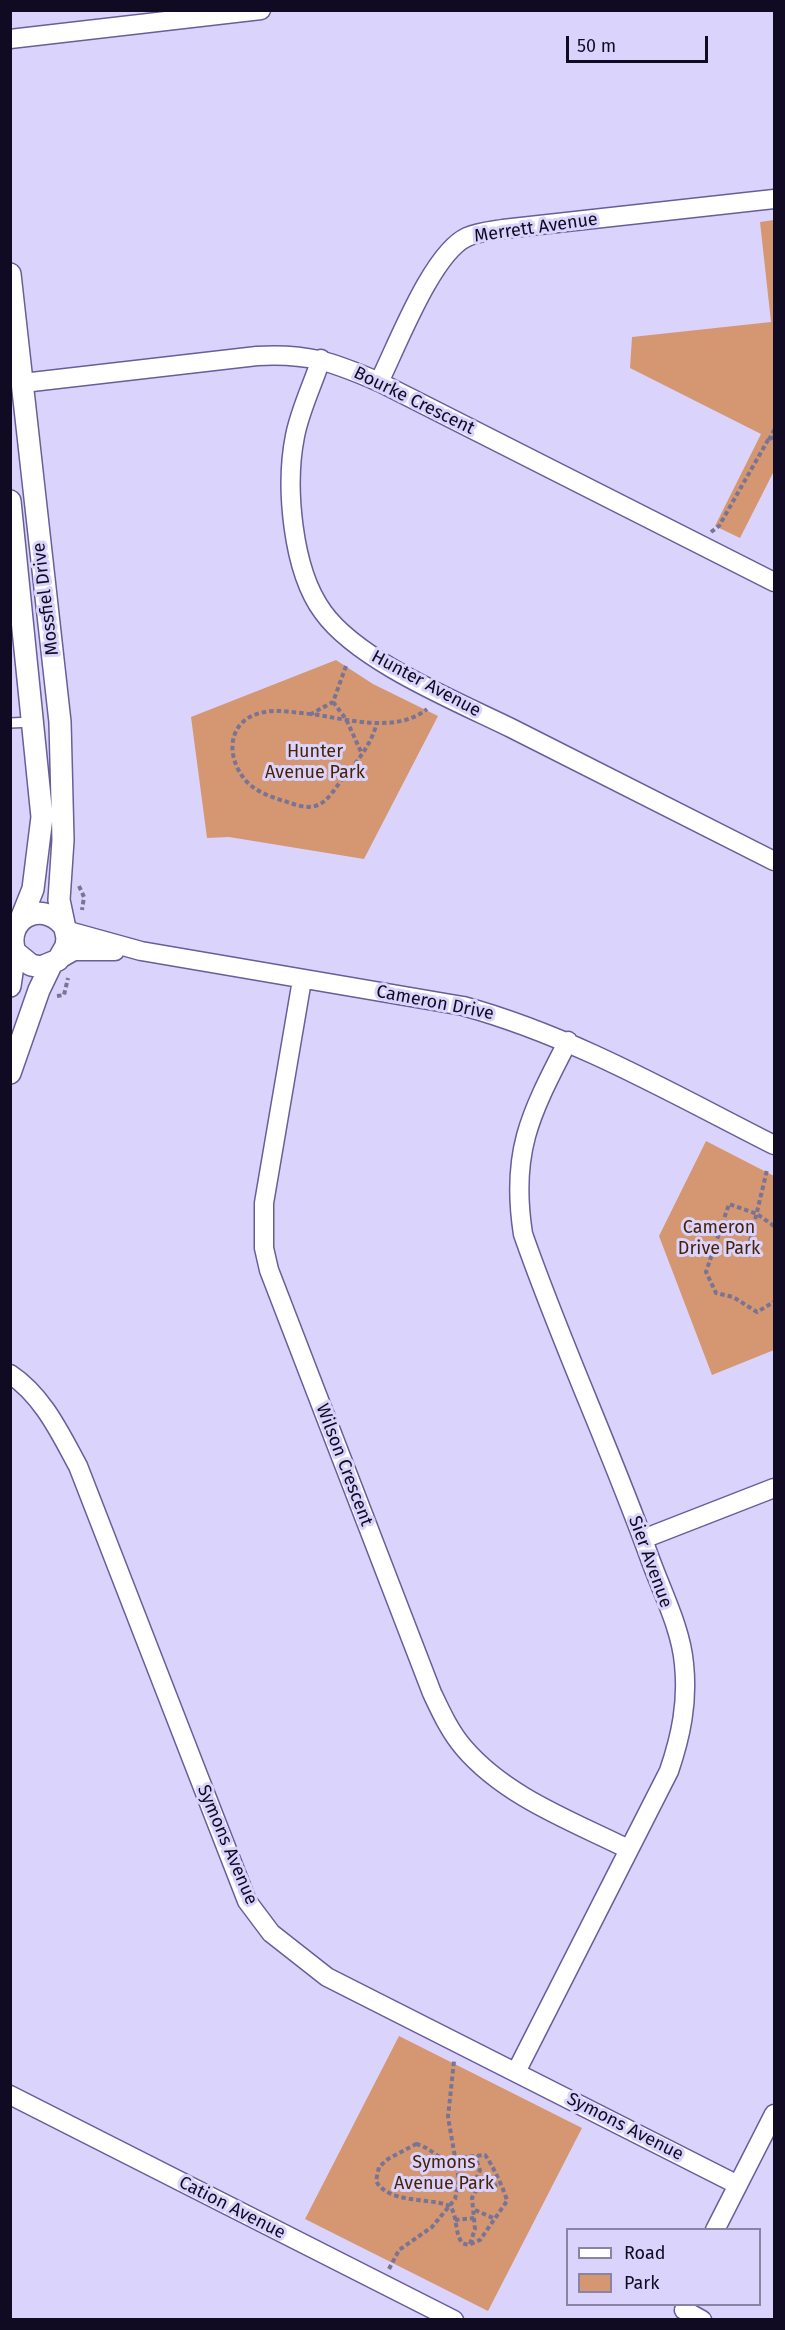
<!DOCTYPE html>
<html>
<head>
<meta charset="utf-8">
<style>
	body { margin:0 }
	#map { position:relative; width:785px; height:2330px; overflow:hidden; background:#dad4fd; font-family:"Fira Sans",sans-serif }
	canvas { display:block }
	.frame { position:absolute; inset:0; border:12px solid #100a22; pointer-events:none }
	.legend { position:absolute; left:566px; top:2228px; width:195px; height:78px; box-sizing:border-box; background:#dad4fd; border:2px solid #8983a5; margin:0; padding:8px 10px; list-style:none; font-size:18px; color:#100a22 }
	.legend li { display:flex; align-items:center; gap:12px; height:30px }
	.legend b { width:30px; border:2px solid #8983a5 }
	.scale { position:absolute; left:566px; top:36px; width:142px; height:27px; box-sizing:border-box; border:3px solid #100a22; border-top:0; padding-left:8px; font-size:18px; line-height:21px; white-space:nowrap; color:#100a22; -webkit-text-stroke:4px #dad4fd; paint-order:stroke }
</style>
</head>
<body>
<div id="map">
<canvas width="785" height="2330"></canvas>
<div class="frame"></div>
<ul class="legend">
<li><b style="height:8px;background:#fff"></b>Road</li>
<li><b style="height:16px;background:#d59771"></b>Park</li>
</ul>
<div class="scale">50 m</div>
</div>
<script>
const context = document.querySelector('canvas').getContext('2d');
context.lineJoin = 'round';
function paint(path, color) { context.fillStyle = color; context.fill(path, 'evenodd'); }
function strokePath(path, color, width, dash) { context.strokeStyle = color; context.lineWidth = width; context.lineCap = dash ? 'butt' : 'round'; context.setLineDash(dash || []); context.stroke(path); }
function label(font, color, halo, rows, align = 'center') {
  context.font = font + ' "Fira Sans",sans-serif'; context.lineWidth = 6; context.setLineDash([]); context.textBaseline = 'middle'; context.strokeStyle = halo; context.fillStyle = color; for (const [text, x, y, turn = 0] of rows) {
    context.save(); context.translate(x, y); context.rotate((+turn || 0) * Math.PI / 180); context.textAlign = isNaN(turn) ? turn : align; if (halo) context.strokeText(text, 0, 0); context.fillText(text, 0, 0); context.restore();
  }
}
paint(new Path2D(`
	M774 220V471L740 538 715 526 761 434 630 368 632 337 771 322 760 222Z
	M336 660 373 684 438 716 364 859 229 837 207 838 191 717Z
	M706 1141 774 1176V1350L712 1375 659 1236Z
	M399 2036 582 2128 488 2311 305 2219Z`), '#d59771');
const service = new Path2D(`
	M10 723 33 722`);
const minor = new Path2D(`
	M10 39 261 10
	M321 359C313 384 300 410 295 436 285 486 292 570 323 612 358 661 456 701 511 728 599 773 687 817 774 861
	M379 382C397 346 432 253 467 237 478 232 491 231 503 229L774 199
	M23 383 257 356C308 353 333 362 379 382L774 582
	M65 930 141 951 463 1006C573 1036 673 1094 774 1145
	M58 960 74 951H115
	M302 980 264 1203V1248L269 1270 432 1693C441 1712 450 1732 464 1748 506 1797 572 1821 628 1849
	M10 1374C43 1396 60 1433 78 1466L247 1901 271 1933 327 1977 738 2185
	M643 1539 774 1488
	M516 2072 669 1771C681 1736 688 1702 684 1664 681 1628 661 1590 649 1556 610 1448 561 1343 523 1234 510 1151 531 1113 568 1041
	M10 2095 454 2320
	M715 2230 774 2114
	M684 2310 702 2320`);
const tertiary = new Path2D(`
	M10 274 60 722 63 840 59 900 67 938 66 946 58 960 41 967 31 965 15 952C4 920 40 899 63 925
	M10 501 42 817 33 889 21 919
	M10 986 15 952
	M10 1073 39 990 51 965`);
strokePath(service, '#695d9a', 12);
strokePath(minor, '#695d9a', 21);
strokePath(tertiary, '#695d9a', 24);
strokePath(new Path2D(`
	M769 440 774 430
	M711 532 719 526 768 440 774 437
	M346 666 333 702 311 714C347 719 396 734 427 709
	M333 702 346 719 362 754
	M311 714C296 713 280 709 265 712 227 718 224 757 247 782 257 792 271 797 284 801 294 804 305 809 315 806 328 803 336 786 344 777 358 761 372 743 377 722
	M79 886 84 897 82 910
	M57 996 64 995 68 978
	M774 1226 757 1214 729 1204 706 1272 716 1293 733 1297 757 1312 774 1302
	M750 1241 767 1170
	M416 2144C430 2147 439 2160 453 2163L465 2157 485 2155C491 2162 505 2191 507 2201L480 2240 468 2245 462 2243C454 2231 458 2217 450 2206 427 2197 389 2204 376 2181L379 2167 388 2159Z
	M459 2182 476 2181
	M478 2187 500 2185
	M475 2210 493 2218
	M455 2220 474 2218
	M470 2244 475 2229 472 2198 478 2187 476 2179 480 2170 475 2156
	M389 2269 399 2250 432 2227 455 2199 459 2180 448 2117 454 2061`), '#7a7494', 4, [4.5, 3]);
strokePath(service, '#fff', 9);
strokePath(minor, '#fff', 18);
strokePath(tertiary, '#fff', 21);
label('18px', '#100a22', '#dad4fd', [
	["Merrett Avenue",536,228,-8],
	["Bourke Crescent",414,401,26],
	["Mossfiel Drive",46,599,-97],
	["Hunter Avenue",426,684,28],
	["Cameron Drive",435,1003,11],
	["Wilson Crescent",344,1465,69],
	["Sier Avenue",650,1562,70],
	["Symons Avenue",227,1845,67],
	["Symons Avenue",625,2127,27],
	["Cation Avenue",232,2208,27]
]);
label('18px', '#492104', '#dad4fd', [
	["Hunter",315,752],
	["Avenue Park",315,773],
	["Cameron",719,1228],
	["Drive Park",719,1249],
	["Symons",444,2163],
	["Avenue Park",444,2184]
]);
</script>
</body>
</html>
